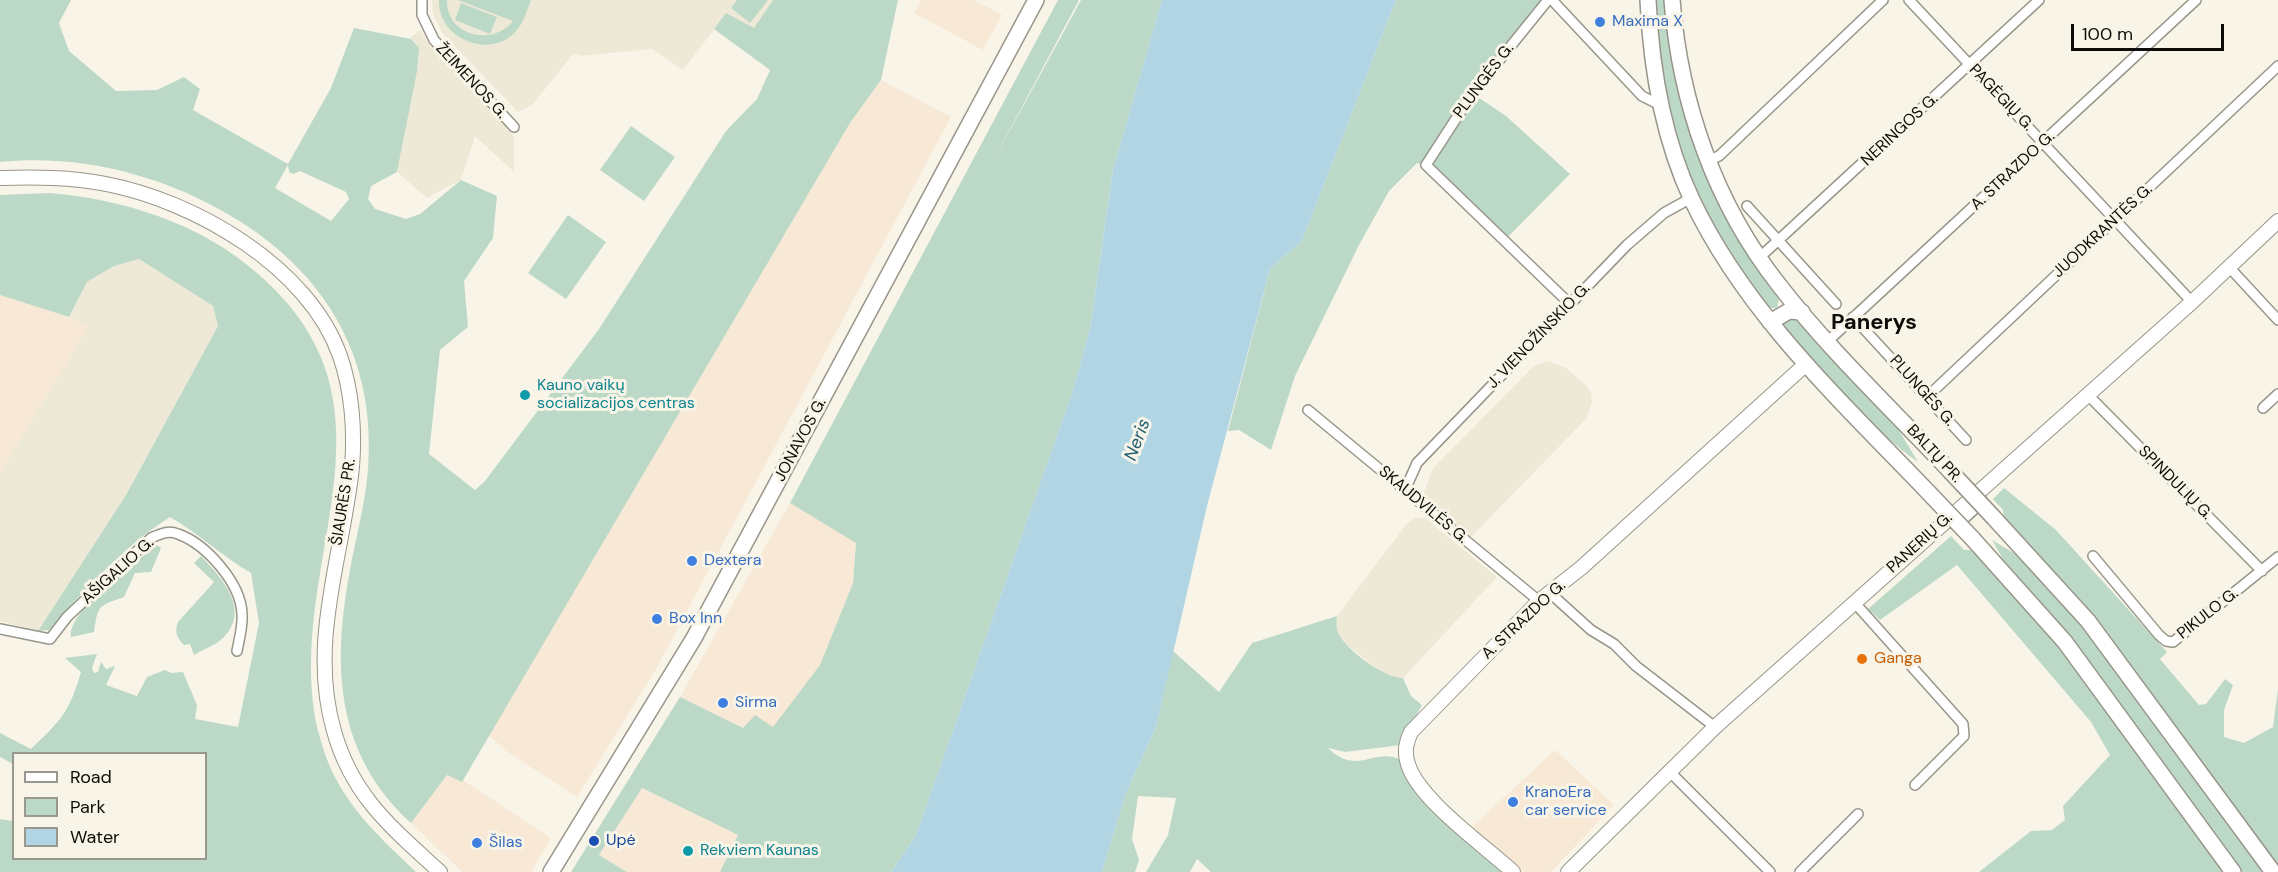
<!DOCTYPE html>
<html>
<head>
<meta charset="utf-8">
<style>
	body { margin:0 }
	#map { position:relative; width:2278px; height:872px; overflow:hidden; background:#f8f5e8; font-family:"DM Sans",sans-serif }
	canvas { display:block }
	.legend { position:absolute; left:12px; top:752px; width:195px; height:108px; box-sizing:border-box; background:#f8f5e8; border:2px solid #9a988e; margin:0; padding:8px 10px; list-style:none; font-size:18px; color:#0d0c08 }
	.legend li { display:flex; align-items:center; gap:12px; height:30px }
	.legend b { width:30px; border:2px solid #9a988e }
	.scale { position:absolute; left:2071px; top:24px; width:153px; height:27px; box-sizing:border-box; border:3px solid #0d0c08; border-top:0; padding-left:8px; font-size:18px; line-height:21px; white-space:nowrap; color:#0d0c08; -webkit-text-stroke:4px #f8f5e8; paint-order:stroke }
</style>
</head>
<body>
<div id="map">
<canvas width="2278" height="872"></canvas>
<ul class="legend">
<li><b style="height:8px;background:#fff"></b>Road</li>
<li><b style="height:16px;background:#bcd9c8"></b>Park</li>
<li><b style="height:16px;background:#b2d5e3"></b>Water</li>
</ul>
<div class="scale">100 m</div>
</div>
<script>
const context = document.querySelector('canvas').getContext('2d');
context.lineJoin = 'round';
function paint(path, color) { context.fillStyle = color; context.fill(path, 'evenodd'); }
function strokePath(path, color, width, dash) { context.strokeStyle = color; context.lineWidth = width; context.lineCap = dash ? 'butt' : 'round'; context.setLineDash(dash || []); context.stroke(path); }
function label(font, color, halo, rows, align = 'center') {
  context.font = font + ' "DM Sans",sans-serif'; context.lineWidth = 6; context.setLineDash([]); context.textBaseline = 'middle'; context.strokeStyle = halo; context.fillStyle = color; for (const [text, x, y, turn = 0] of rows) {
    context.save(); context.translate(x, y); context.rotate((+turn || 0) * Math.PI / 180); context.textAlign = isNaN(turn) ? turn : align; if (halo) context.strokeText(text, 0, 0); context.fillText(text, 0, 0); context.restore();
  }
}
paint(new Path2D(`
	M921 0H974L1002 15 983 50 914 13Z
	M881 80 951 117 656 669 577 797 506 751 489 735 850 123Z
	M0 295 28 302 89 326 0 473Z
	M790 503 856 542 853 583 820 665 773 728H743L680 697Z
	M1555 750 1614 805 1551 872H1524L1472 827Z
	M447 775 463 780 551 838 531 872H462L411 823Z
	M642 788 738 835 720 872H627L599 855Z`), '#f8e8d6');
paint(new Path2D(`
	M432 0H773L754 29 726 14 683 70 652 49 580 56 574 53 533 104 518 112 442 33 433 14Z
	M420 30 431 47 506 124 514 138V172L475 136 461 180 427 198 397 172 417 72 419 48 410 38Z
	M139 259 213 306 218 326 126 495 38 631 0 621V473L88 327 69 317 87 282 114 266Z
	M1547 361 1566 368 1585 384 1591 393 1592 402 1587 418 1467 541 1420 503 1433 468 1534 366Z
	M1415 518H1425L1497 577 1403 678 1396 679 1386 676 1346 644 1338 634 1336 623 1337 616 1358 588 1406 525Z`), '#eee9d6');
paint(new Path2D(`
	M0 0H71L59 23 69 51 116 91 157 90 184 77 200 89 193 110 288 164 331 88 354 28 411 39 419 48 417 72 397 172 371 186 368 199 375 209 406 219 420 214 461 180 497 196 493 238 464 281 468 327 440 350 429 454 475 490 485 481 599 329 726 131 757 99 770 70 714 29 726 13 754 28 773 0H898L881 80 850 123 462 782 447 775 411 823C335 754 332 665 350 570 356 537 365 504 368 470 377 359 326 272 231 216 162 175 81 154 0 162ZM288 165 289 172 293 174 300 171 346 192 349 199 331 221 275 188Z
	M439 0H447C446 36 493 47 513 21L458 0H531C527 10 524 22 517 30 492 61 437 39 439 0Z
	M737 0H768L750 23 731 8Z
	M1058 0H1079L992 163 1081 0H1162L1113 169 1090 328 1073 390 916 835 891 872H720L738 835 642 788 599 855 627 872H571L680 697 743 728 755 715 773 727 820 665 853 583 856 543 790 503Z
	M1396 0H1548L1472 93 1506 116 1570 174 1504 241 1426 165 1417 163 1389 191 1359 245 1295 376 1271 450 1239 430 1228 431 1270 269 1302 241Z
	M1655 0H1665C1671 111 1713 210 1779 299L1777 308H1768C1743 272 1716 236 1697 196 1668 135 1660 66 1655 0Z
	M461 3 497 17 490 34 455 20Z
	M631 126 675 157 644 201 600 170Z
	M49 193C123 199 200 223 257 273 417 410 279 568 319 734 334 796 372 830 416 872H0V819L13 821 14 858H206V754H14L13 764 0 757V733L31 749C61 720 69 713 81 672L65 658 97 654 92 668 94 673 98 672 101 662 106 669 115 666 106 685 137 696 147 677 165 670 171 673 183 672 197 705 195 719 238 727 259 623 251 573C222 556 199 534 170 517 123 547 86 589 49 630L38 631 126 495 218 326 213 306 139 259 114 266 87 282 69 317 0 295V195Z
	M568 215 606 242 566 299 528 273Z
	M1785 316 1795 317 1897 427 1918 462C1866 425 1823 376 1782 327Z
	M2004 488 2056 530 2167 652 2160 659 2199 705 2206 704 2225 679 2233 685 2224 710V737L2244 743 2273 727 2278 689V867L2084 604 2004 518 2003 510 1993 499Z
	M1951 536 1964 550H1972L2055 640 2225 872H1979L2031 831 2052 830 2065 820 2063 806 2110 755 2091 722 1957 565 1880 620 1868 609Z
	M1992 540 2019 556 2090 634 2263 872H2241L2007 566Z
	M157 545 161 548 151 572 135 573 124 597C99 606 98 604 94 632L71 637C68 609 136 562 157 545Z
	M201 556C221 577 252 610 223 638 216 645 202 650 194 655L190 644 184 645C177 638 174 632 178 622L214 582 194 563Z
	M1337 616C1336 623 1336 630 1340 636 1348 651 1386 679 1403 678L1411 696 1422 705 1401 745 1345 752 1328 748C1357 776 1373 748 1399 759L1415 789 1502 872H1211L1197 859 1190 872H1146L1168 835 1176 798 1138 796 1132 839 1139 860 1135 872H1102L1125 796 1156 727 1173 651 1219 692 1252 643Z`), '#bcd9c8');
paint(new Path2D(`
	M1162 0H1396L1302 241 1270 269 1207 506 1156 727 1125 796 1102 872H891L916 835 1073 390 1090 328 1113 169Z`), '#b2d5e3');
const street = new Path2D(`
	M422 0V15L434 40 514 127
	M1548 0 1472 94 1426 165 1570 304
	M1552 0 1642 96 1662 106
	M1909 0 2192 302
	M1707 161 1719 156 1883 0
	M1747 206 1836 304
	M1759 258 2039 0
	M2229 267 2278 320
	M1853 317 1966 440
	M1828 341 2196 0
	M2088 395 2262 571
	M1928 396 2278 66
	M2263 408 2278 394
	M1308 410 1539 601
	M1405 490 1417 463 1627 245 1664 213 1691 198
	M2093 556 2159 635 2166 641 2173 642 2278 557
	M1550 593 1591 630 1614 644 1636 666 1715 727
	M1854 602 1963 724 1964 736 1915 785
	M0 629 50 639 67 617 151 538C160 534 168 530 178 534 206 544 241 583 242 614 243 626 239 640 237 651
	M1669 771 1770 872
	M1800 872 1858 814`);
const secondary = new Path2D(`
	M0 178C36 177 71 177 106 184 195 201 309 267 340 356 352 390 355 431 352 467 343 555 308 642 334 731 352 796 392 828 440 872
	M1513 872C1485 846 1418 799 1408 764 1404 752 1406 743 1411 732L1539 601 1581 568 1806 364
	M1568 872 1715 727 2192 302 2278 221`);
const primary = new Path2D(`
	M1648 0C1651 67 1663 138 1692 200 1746 314 1843 403 1929 493
	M1672 0C1680 103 1715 204 1779 285 1829 350 1895 412 1951 472
	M1770 322 1789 311 1802 312
	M1994 518 2088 621 2273 872
	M1956 522 1979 501
	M1972 538 2065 642 2233 872
	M551 872 694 638 1036 0`);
strokePath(street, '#989589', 12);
strokePath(secondary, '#989589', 16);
strokePath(primary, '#989589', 18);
strokePath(street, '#fff', 9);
strokePath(secondary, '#fff', 14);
strokePath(primary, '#fff', 15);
const primaryBridge = new Path2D(`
	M1951 472 1994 518
	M1929 493 1972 538`);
strokePath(primaryBridge, '#989589', 18, []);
strokePath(primaryBridge, '#fff', 15);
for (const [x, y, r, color] of [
	[1600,22,6,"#3f7fe0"],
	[525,395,6,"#0f9aa8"],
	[692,561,6,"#3f7fe0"],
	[657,619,6,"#3f7fe0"],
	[1862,659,6,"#e8710a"],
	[723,703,6,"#3f7fe0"],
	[1513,802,6,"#3f7fe0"],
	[594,841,6,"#1a4fb4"],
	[477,843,6,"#3f7fe0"],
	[688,851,6,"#0f9aa8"]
]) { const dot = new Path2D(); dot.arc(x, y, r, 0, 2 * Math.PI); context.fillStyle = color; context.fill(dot); strokePath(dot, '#f8f5e8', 2); }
label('16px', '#366cbe', '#f8f5e8', [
	["Maxima X",1612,22],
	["Dextera",704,561],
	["Box Inn",669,619],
	["Sirma",735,703],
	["KranoEra",1525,793],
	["car service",1525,811],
	["Šilas",489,843]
], 'left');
label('16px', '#0d0c08', '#f8f5e8', [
	["ŽEIMENOS G.",471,81,47],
	["PLUNGĖS G.",1484,81,-53],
	["PAGĖGIŲ G.",2001,98,46],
	["NERINGOS G.",1900,130,-43],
	["A. STRAZDO G.",2013,171,-43],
	["JUODKRANTĖS G.",2103,231,-43],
	["J. VIENOŽINSKIO G.",1539,336,-46],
	["PLUNGĖS G.",1922,391,48],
	["JONAVOS G.",801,440,-62],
	["BALTŲ PR.",1934,454,47],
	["SPINDULIŲ G.",2175,483,45],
	["ŠIAURĖS PR.",344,502,-81],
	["SKAUDVILĖS G.",1423,505,40],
	["PANERIŲ G.",1920,543,-42],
	["AŠIGALIO G.",118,571,-42],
	["PIKULO G.",2208,614,-38],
	["A. STRAZDO G.",1524,620,-43]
]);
label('16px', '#0d838f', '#f8f5e8', [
	["Kauno vaikų",537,386],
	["socializacijos centras",537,404],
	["Rekviem Kaunas",700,851]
], 'left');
label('16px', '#c56008', '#f8f5e8', [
	["Ganga",1874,659]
], 'left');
label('16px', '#164399', '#f8f5e8', [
	["Upė",606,841]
], 'left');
label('italic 18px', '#205e74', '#f8f5e8', [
	["Neris",1138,440,-70]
]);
label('bold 22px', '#0d0c08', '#f8f5e8', [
	["Panerys",1874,323]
]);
</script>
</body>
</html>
